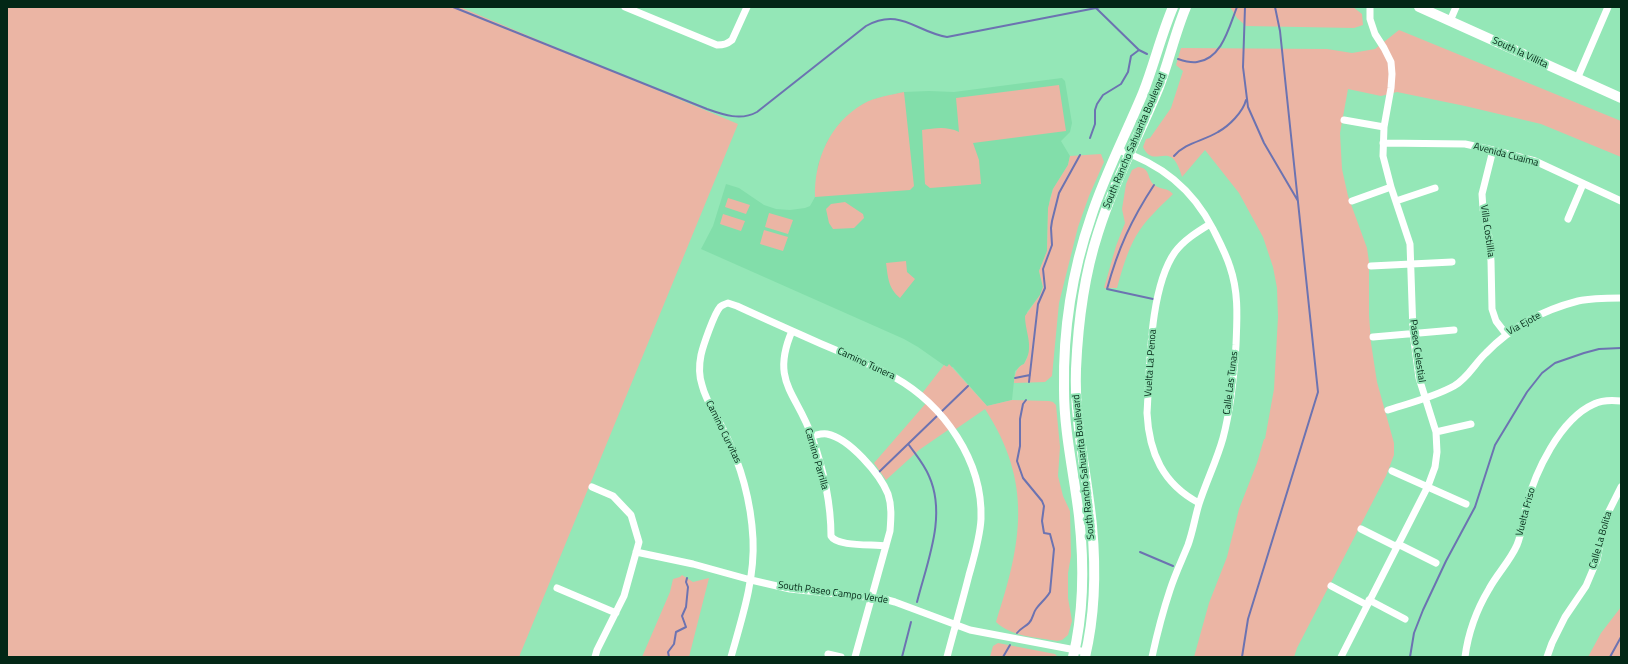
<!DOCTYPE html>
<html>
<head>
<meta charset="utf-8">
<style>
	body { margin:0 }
	#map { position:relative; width:1628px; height:664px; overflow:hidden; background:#94e7b7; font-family:"Titillium Web",sans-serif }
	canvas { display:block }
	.frame { position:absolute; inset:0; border:8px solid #032716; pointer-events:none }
</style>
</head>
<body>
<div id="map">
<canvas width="1628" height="664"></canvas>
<div class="frame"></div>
</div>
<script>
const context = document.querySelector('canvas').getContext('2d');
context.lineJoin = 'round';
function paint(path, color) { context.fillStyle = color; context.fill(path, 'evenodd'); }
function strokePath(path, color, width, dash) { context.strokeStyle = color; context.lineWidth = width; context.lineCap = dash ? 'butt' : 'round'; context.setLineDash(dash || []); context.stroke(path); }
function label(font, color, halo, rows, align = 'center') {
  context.font = font + ' "Titillium Web",sans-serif'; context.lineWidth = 4; context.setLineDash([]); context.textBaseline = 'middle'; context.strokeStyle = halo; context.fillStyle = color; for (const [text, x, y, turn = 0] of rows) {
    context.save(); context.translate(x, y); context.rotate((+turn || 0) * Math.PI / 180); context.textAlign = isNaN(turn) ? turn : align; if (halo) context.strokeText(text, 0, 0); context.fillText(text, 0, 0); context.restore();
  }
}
paint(new Path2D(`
	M1062 78 1065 81 1072 123 1070 132 1061 141 1070 156 1068 165 1053 189 1050 198 1048 213 1047 251 1039 271 1043 287 1040 295 1027 312 1026 322 1029 337V353L1024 364 1022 365 1015 371 1012 400 987 406 953 367 945 366 918 347 904 339 701 249 713 226 726 184 739 188 764 205 776 209 790 210 805 208 810 206 815 197 818 165 827 142 840 123 863 104 875 99 904 92 929 91 954 92Z`), '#82deaa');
paint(new Path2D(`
	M7 7H460L738 124 519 657H7Z
	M1230 7H1353L1362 14 1363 25 1354 28 1246 26 1237 18Z
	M1399 30 1621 121V157L1541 124 1465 106 1397 92 1381 96 1348 89 1340 133 1342 169 1348 196 1367 248 1369 262V315L1371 343 1377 382 1394 443V455L1386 476 1297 648 1294 657H1194L1209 603 1227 557 1239 509 1257 463 1264 439H1265L1274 389 1278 317 1277 288 1273 267 1263 237 1239 193 1205 150 1182 177C1180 170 1177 161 1171 157 1161 152 1151 164 1143 147L1146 139 1150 138 1171 108 1183 71 1176 65 1181 48 1327 49 1352 53 1375 49Z
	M1059 85 1066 131 973 143 979 160 981 184 930 188 925 184 922 130C935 128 947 126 959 132L956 98Z
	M904 92 914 186 910 190 815 197C814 160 830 123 863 104 875 97 891 95 904 92Z
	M1101 154 1104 162 1089 196 1078 227 1059 303 1052 376 1045 382 1014 383C1015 374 1016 367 1024 364 1035 347 1025 333 1025 316L1040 295 1043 287 1039 271 1047 251 1048 208 1053 189 1068 165 1070 156Z
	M1138 167C1150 168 1147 177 1153 184 1159 190 1167 187 1173 194 1160 207 1145 220 1136 236 1127 252 1122 270 1117 288H1104L1116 246 1125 223 1122 209 1126 184 1132 170Z
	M728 198 750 205 746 214 725 207Z
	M845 202 863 214 864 218 854 228 833 229 829 223 826 209 831 204Z
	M769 213 793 220 788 234 765 227Z
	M723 214 745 221 741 231 720 224Z
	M764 230 788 237 783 251 760 244Z
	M906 261 907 272 915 279 900 298C888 288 888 277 886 263Z
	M949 364 987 406 1012 400 1049 401 1053 402 1056 405 1060 447 1058 476 1063 496 1070 511 1071 556 1068 573V598L1072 621 1068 635 1062 640 1057 641C1036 637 1012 637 996 622 1022 542 1033 483 985 409L953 431 951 428 919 450 886 480 874 463 927 402 920 396 944 365 947 367Z
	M682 575 693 582 709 578 689 657H642L670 592 673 579 680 577Z
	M1621 607V657H1588L1601 633Z
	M998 643 1055 654 1058 657H990L993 646Z`), '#ebb5a4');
strokePath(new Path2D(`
	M453 7 707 109C724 115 741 121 757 112L866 26C900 7 916 32 947 37L1096 8 1139 50 1147 54
	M1245 7 1243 67 1248 107 1264 143 1298 201
	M1096 8 1100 7
	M1178 59C1184 61 1191 63 1197 62 1222 59 1229 27 1237 7
	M1090 138 1095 124V110L1097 104 1103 95 1121 84 1128 72 1131 56 1139 50
	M1174 156C1185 143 1203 141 1218 132 1229 126 1243 112 1246 100
	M1153 299 1107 289C1118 249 1131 220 1154 185
	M1015 378 1030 375
	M1029 382 1038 304 1045 288 1043 269 1052 245 1051 228 1052 221 1059 193 1080 155
	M909 445C916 455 924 464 929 476 947 516 927 562 917 602
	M878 473 968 386
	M1140 552 1173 566
	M1017 633C1021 628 1025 627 1029 623 1033 619 1033 613 1036 609 1040 603 1046 599 1050 592L1054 549 1050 534 1044 533 1042 521 1044 506 1042 501 1023 478 1017 461 1020 446V419L1023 404 1026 400
	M669 657 668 652 674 644 676 632 686 627 682 616 686 607 688 587 686 582 687 578
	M902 657 911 622
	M1003 657 1010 645
	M1242 657 1248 619 1318 392 1280 31 1275 7
	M1410 657 1414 633 1423 610 1446 561 1475 507 1495 445 1527 392 1542 373 1555 363 1584 353 1599 349 1621 348
	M1610 657 1621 637`), '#6c73b1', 2);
strokePath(new Path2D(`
	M625 7 717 45C724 45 727 44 732 40L747 7
	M1450 21 1456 7
	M1577 79 1608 7
	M1344 120 1384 127
	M1383 143 1465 144 1493 150 1535 161 1621 201
	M1118 150C1160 163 1193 190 1213 229 1219 241 1226 254 1230 267 1239 293 1237 319 1236 345 1234 377 1231 408 1223 438 1217 460 1206 482 1199 504 1195 517 1193 531 1188 545 1182 560 1175 574 1170 590 1163 611 1157 634 1152 657
	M1493 150 1482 194 1483 209 1489 237 1491 261 1492 309 1496 321 1506 334
	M1352 201 1391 187
	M1396 201 1435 188
	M1568 219 1583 184
	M1371 266 1452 262
	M792 331C770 382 797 393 812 437 823 468 831 504 831 536 837 547 873 544 886 546
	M1373 337 1454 330
	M1388 410C1410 403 1434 397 1454 386 1468 378 1475 363 1486 353 1511 327 1543 310 1578 301 1592 298 1607 298 1621 298
	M1436 432 1471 424
	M812 436C817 435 822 433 827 434 849 438 880 474 888 494 892 506 891 518 890 531L855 657
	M1392 471 1466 504
	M592 487 613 496 631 515 639 542 624 596 597 650 595 657
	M1199 503C1163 484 1149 453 1147 413 1150 368 1149 289 1175 252 1184 240 1197 232 1210 224
	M1361 529 1397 547
	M1398 544 1436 563
	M636 552 693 564 751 580 790 589 884 599 895 602 970 630 1086 652
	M1331 586 1367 605
	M557 588 616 613
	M1369 600 1405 619
	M828 654 841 657
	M731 657C742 618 755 579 753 539 751 500 741 465 724 431 717 416 706 402 702 385 699 376 699 365 701 355 703 346 714 314 720 307 722 305 725 304 728 303L737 306C763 318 790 330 817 342 842 353 869 363 894 377 944 405 983 461 981 519 980 538 974 557 969 575 962 603 954 630 947 657
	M1341 657 1428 486 1435 467 1437 452 1436 432 1419 378 1413 333 1410 244 1391 187 1383 156 1384 127 1391 88 1392 74 1391 62 1384 48 1375 34 1370 19V7
	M1465 657C1468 634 1477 609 1489 589 1497 574 1510 561 1517 545 1522 533 1523 520 1526 507 1535 472 1560 419 1594 404 1602 400 1612 400 1621 401
	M1547 657 1552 643 1565 617 1586 586 1597 560 1606 517 1621 487`), '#fff', 7);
strokePath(new Path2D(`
	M1419 7 1621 98
	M1073 657C1084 612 1084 562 1079 516 1074 474 1064 432 1064 389 1063 331 1072 272 1091 217 1105 174 1126 134 1143 93 1154 65 1161 35 1173 7
	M1085 657C1095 615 1096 569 1092 526 1087 474 1074 422 1076 369 1078 323 1084 276 1098 233 1114 182 1139 136 1159 87 1169 61 1175 33 1186 7`), '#fff', 10);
label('10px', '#032716', '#94e7b7', [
	["South la Villita",1520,53,25],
	["South Rancho Sahuarita Boulevard",1135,141,-67],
	["Avenida Cuaima",1506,155,15],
	["Villa Costillia",1487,231,82],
	["Via Ejote",1524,324,-29],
	["Paseo Celestial",1417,351,82],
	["Vuelta La Penoa",1151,363,-86],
	["Camino Tunera",866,364,25],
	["Calle Las Tunas",1231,383,-83],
	["Camino Curvitas",723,432,64],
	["Camino Parrilla",816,459,74],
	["South Rancho Sahuarita Boulevard",1084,467,-96],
	["Vuelta Friso",1526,512,-75],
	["Calle La Bolita",1601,540,-74],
	["South Paseo Campo Verde",833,593,8]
]);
</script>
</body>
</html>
